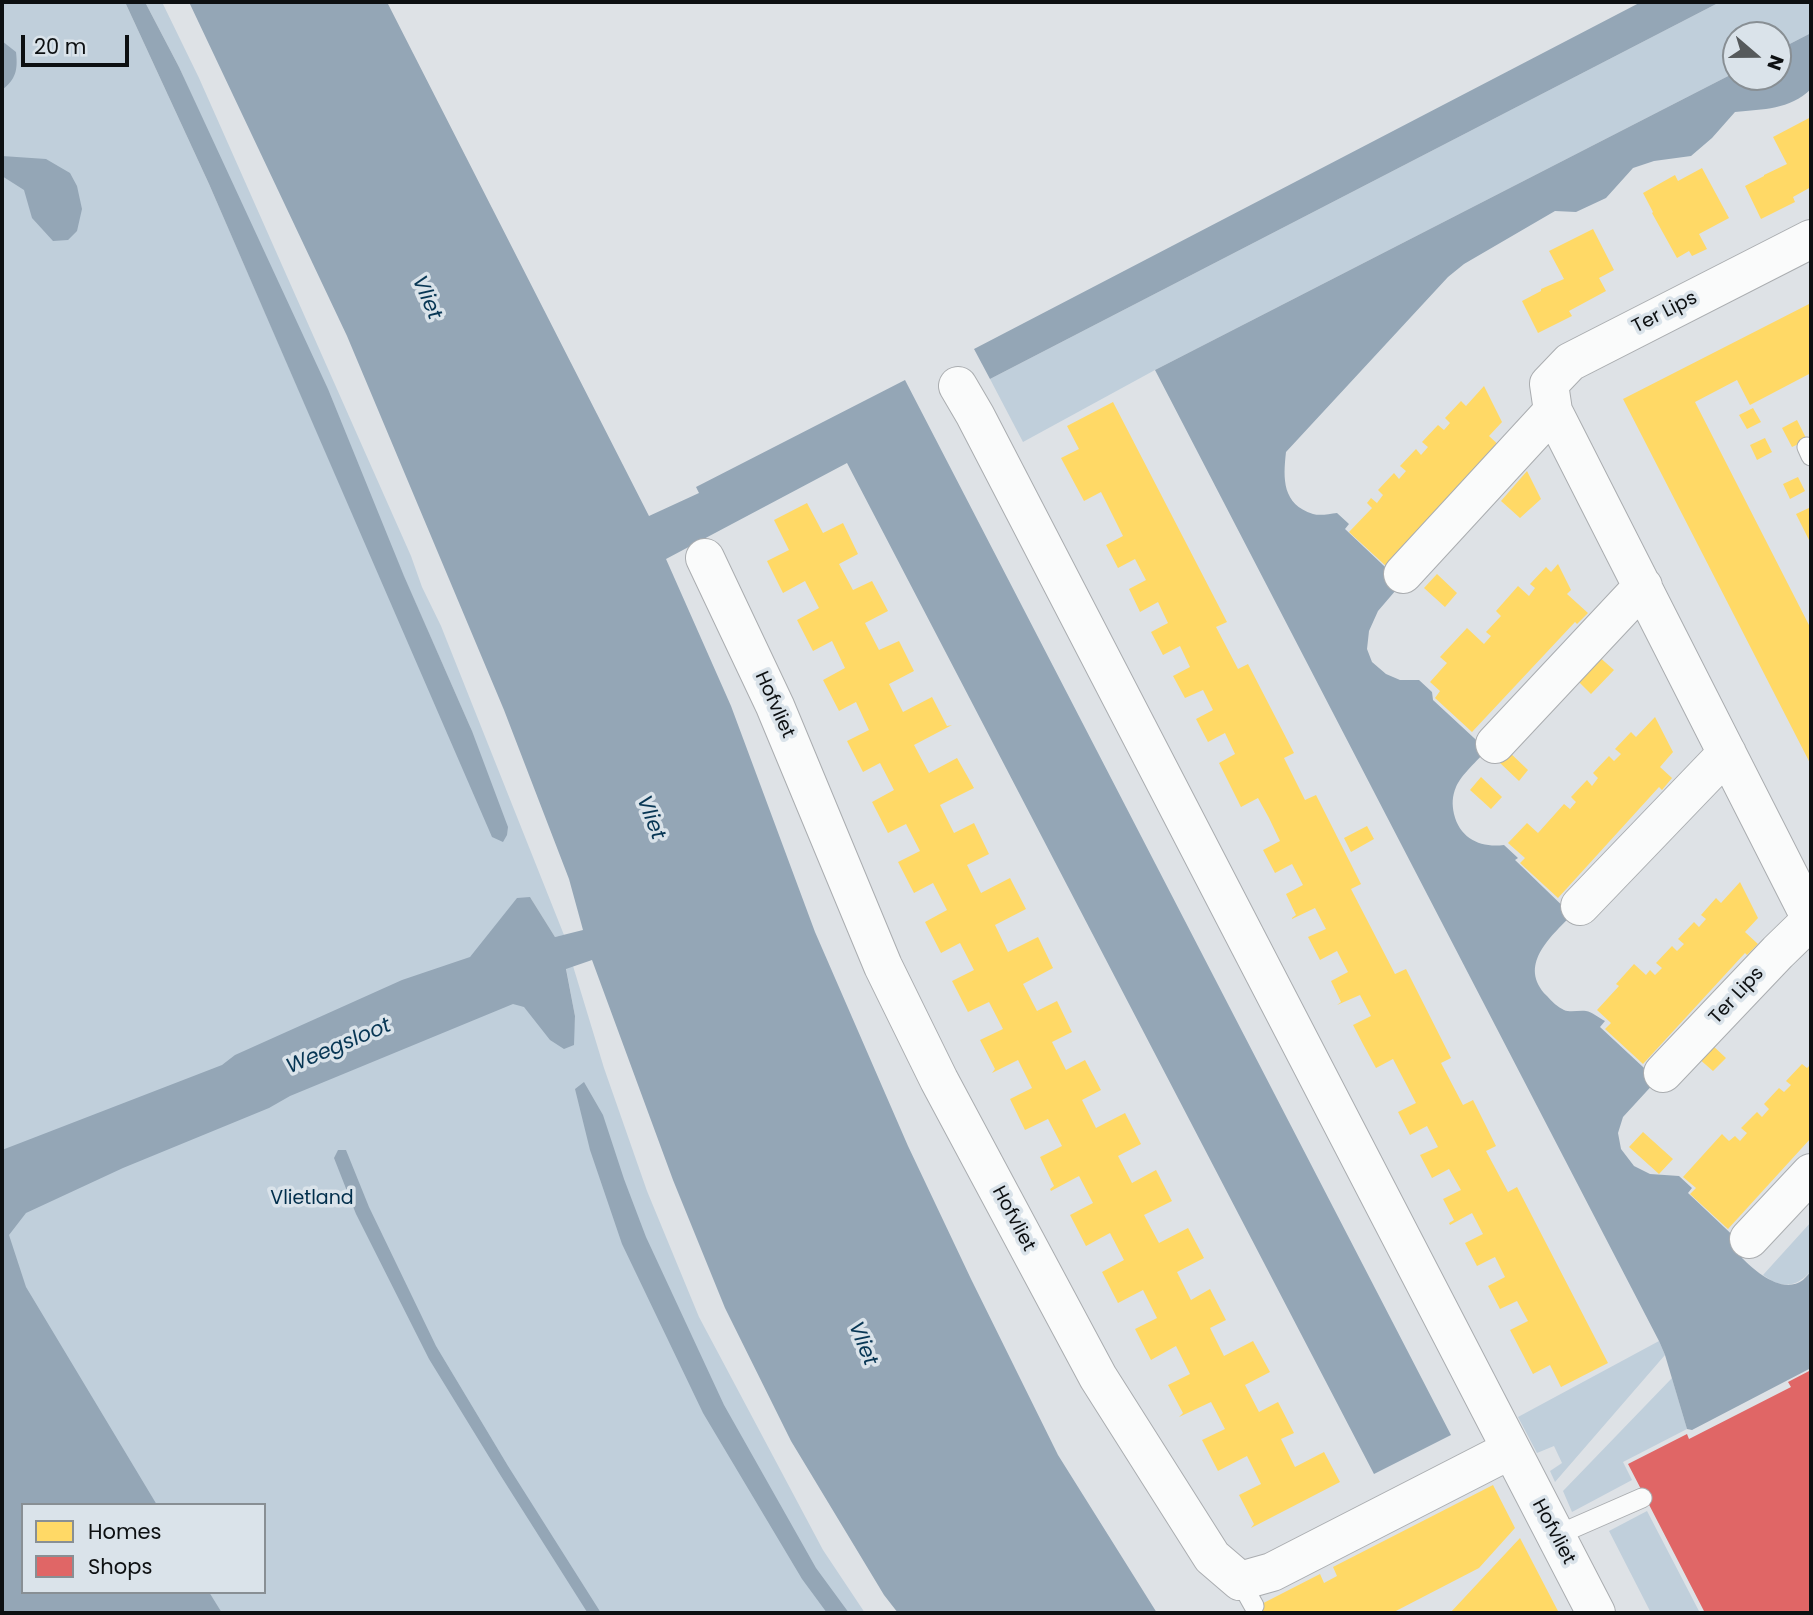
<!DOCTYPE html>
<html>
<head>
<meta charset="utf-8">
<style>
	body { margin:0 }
	#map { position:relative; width:1813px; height:1615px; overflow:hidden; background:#dee2e6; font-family:Poppins,sans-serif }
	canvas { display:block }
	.frame { position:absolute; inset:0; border:4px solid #0d1012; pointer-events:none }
	.legend { position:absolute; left:21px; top:1503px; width:245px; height:91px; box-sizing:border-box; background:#dae3ea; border:2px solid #888f94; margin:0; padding:9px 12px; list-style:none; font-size:21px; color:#0d1012 }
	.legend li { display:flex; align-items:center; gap:14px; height:35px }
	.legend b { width:35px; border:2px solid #888f94 }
	.north { position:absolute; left:1722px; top:21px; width:70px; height:70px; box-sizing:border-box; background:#dae3ea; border:2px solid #888f94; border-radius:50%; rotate:110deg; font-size:19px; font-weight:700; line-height:28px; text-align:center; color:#0d1012 }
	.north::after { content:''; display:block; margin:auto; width:24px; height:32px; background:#565a5c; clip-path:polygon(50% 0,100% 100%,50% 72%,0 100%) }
	.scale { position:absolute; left:21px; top:35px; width:108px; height:32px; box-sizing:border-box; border:4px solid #0d1012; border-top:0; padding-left:9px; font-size:21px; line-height:24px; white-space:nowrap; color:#0d1012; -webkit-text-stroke:5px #dae3ea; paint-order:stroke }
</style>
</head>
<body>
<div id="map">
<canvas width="1813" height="1615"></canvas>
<div class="frame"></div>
<ul class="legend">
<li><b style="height:19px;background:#ffd966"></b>Homes</li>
<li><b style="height:19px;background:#e06666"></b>Shops</li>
</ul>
<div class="north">N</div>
<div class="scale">20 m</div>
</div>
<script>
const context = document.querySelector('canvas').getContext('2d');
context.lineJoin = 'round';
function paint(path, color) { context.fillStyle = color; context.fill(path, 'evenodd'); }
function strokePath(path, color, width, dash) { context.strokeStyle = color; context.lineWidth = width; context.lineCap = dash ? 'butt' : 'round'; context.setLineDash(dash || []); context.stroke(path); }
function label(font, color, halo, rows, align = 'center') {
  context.font = font + ' Poppins,sans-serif'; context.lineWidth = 7; context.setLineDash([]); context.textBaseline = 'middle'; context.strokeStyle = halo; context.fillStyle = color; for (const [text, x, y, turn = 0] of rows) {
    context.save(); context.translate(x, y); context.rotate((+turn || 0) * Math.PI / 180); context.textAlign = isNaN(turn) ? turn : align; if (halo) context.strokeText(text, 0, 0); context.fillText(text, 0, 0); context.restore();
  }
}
paint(new Path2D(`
	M2 2H125L209 184 348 503 472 731 179 67 145 2H162L199 78 411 556 422 587 441 626 564 935 555 937 530 897 574 1028 575 1016 566 968 573 966 604 1068 647 1191 699 1317 823 1550 865 1613H2ZM23 1505H264V1592H23Z
	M1720 2H1811V33L1778 50V35H1736V72L1155 370 1023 442 990 379Z
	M1811 1222V1271C1796 1288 1782 1289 1763 1275Z
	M1659 1341 1665 1355 1555 1482 1550 1471 1562 1463 1554 1446 1537 1453 1518 1417Z
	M1672 1378 1687 1429 1623 1462 1632 1480 1572 1512 1563 1491Z
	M1647 1511 1700 1613H1651L1609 1531Z`), '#c0cfdb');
paint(new Path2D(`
	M125 2H145L179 67 328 389 404 576 472 731 508 827 507 835 503 842 492 837 209 184Z
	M189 2H387L649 516 699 493 696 487 905 380 1451 1435 1374 1474 847 463 666 559 731 706 815 932 908 1146 971 1279 1058 1455 1157 1613H898L884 1595 791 1441 725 1308 673 1180 592 960 566 969 575 1016 574 1045 564 1049 550 1040 524 1007 513 1004 290 1096 269 1108 123 1168 26 1213 9 1235 26 1287 157 1505H23V1592H209L222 1613H2V1150L222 1065 235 1055 402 980 470 957 517 898 530 897 555 937 583 930 569 879 504 710 347 336Z
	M1641 2H1720L990 379 974 349Z
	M1811 33V89C1789 110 1764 109 1735 112L1712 138 1691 156 1654 161 1633 168 1606 198 1576 212 1555 211 1464 264 1448 277 1286 452C1283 479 1282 504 1313 514 1320 516 1329 514 1337 513L1349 524 1345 529 1402 583 1378 611 1369 631 1367 649 1372 662 1386 674 1400 680H1419L1432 692 1433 700 1487 750C1478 760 1461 775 1456 787 1452 797 1452 804 1454 814 1460 839 1481 848 1504 845L1518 858 1515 860 1572 915C1550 937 1517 966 1547 996 1552 1002 1558 1007 1564 1010 1571 1013 1578 1010 1586 1011 1592 1012 1599 1018 1605 1021L1600 1027 1657 1080 1623 1117 1618 1133 1621 1149 1634 1166 1650 1174 1679 1176 1692 1188 1688 1193 1743 1245 1742 1258C1756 1272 1783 1295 1803 1280 1806 1277 1809 1274 1811 1271V1368L1692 1430 1687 1429 1665 1355 1659 1341 1155 370 1736 72V77H1778V50Z
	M2 41 16 52C18 70 16 79 2 90Z
	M2 156 46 159 70 173 77 186 82 209 77 231 68 240 53 241 32 218 24 190 2 176Z
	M584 1082 603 1115 624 1179 646 1237 724 1405 816 1568 849 1613H827L802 1579 703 1413 622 1244 590 1150 575 1089Z
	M338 1150H346L369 1207 436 1346 508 1466 601 1613 587 1612 499 1473 429 1359 356 1214 334 1158Z`), '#94a6b6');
paint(new Path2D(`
	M1811 117V187L1793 197 1795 202 1761 219 1745 186 1764 176V175L1787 164 1773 137Z
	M1702 168 1729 218 1699 234 1707 249 1692 256 1689 251 1677 258 1652 213 1653 212 1643 193 1675 175 1678 181Z
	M1593 229 1614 270 1599 278 1606 291 1569 311 1572 316 1538 333 1522 301 1541 291V289L1564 279 1549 251Z
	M1811 303V373L1750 405 1737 380 1695 402 1811 629V765L1623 399Z
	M1484 386 1502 422 1489 436 1502 448 1387 567 1349 532 1372 508 1367 503 1371 498 1377 503 1383 495 1378 490 1394 473 1399 479 1406 471 1400 466 1416 449 1421 455 1428 447 1422 442 1438 425 1444 430 1450 423 1445 418 1461 401 1466 406Z
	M1113 402 1227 622 1216 627 1238 669 1248 664 1294 753 1284 758 1305 800 1316 795 1361 884 1351 889 1395 974 1406 969 1451 1058 1441 1063 1463 1105 1473 1100 1496 1146 1486 1151 1508 1192 1517 1187 1608 1363 1561 1387 1550 1365 1533 1374 1521 1351 1510 1330 1528 1321 1517 1301 1500 1309 1488 1286 1505 1277 1495 1257 1477 1266 1465 1243 1483 1234 1472 1213 1450 1225 1449 1223 1454 1220 1443 1199 1461 1190 1449 1169 1432 1178 1420 1155 1438 1147 1427 1126 1410 1135 1398 1112 1416 1103 1393 1059 1376 1068 1364 1046 1353 1025 1371 1016 1360 995 1337 1005 1341 1002 1331 981 1348 972 1337 951 1320 960 1308 937 1326 929 1315 908 1292 919V918L1296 915 1286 894 1303 885 1292 864 1275 873 1263 850 1280 841 1269 818 1258 798 1241 807 1219 763 1235 754 1225 733 1208 742 1196 719 1213 710 1203 690 1185 698 1173 676 1190 667 1180 646 1163 655 1151 632 1168 623 1158 602 1140 612 1129 589 1146 580 1135 559 1118 568 1106 545 1123 536 1101 492 1084 501 1061 458 1079 449 1067 426Z
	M1753 408 1761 422 1747 429 1739 415Z
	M1797 420 1807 440 1792 447 1782 428Z
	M1765 438 1772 452 1757 460 1750 445Z
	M1527 471 1541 499 1520 518 1501 501Z
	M1798 477 1805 491 1790 499 1783 484Z
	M807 503 823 533 843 523 858 554 839 564 853 590 872 581 888 611 865 623 879 650 899 641 914 671 889 684 903 712 932 697 947 726 952 725 914 745 929 773 957 758 974 788 940 805 954 833 974 823 989 854 967 865 981 893 1010 878 1026 909 995 925 1008 952 1038 937 1053 968 1023 984 1037 1011 1057 1001 1072 1032 1052 1042 1066 1070 1085 1060 1101 1090 1082 1100 1096 1128 1125 1113 1141 1144 1118 1156 1132 1183 1156 1170 1172 1201 1144 1215 1159 1243 1188 1228 1204 1258 1177 1272 1191 1300 1210 1289 1226 1320 1210 1328 1224 1356 1253 1341 1270 1372 1245 1385 1259 1412 1278 1402 1294 1433 1281 1439 1295 1467 1324 1452 1340 1482 1251 1528 1254 1524 1239 1495 1261 1484 1247 1456 1218 1471 1202 1440 1225 1429 1211 1402 1179 1417 1183 1413 1168 1385 1190 1374 1176 1346 1151 1360 1135 1329 1157 1318 1143 1290 1118 1303 1102 1272 1124 1260 1110 1233 1086 1246 1070 1215 1093 1203 1079 1176 1051 1191 1050 1189 1054 1186 1040 1157 1062 1146 1048 1119 1025 1130 1010 1099 1032 1088 1018 1060 992 1073 995 1069 980 1040 1003 1029 989 1002 968 1012 952 981 974 970 960 943 941 953 925 922 947 910 933 883 914 893 898 862 920 851 906 824 888 833 872 802 894 790 880 763 863 772 847 741 869 730 856 702 839 711 823 680 845 668 832 641 813 651 797 620 819 608 805 581 783 593 767 561 789 550 774 520Z
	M1811 507V544L1796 514Z
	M1558 564 1571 590 1567 594 1588 613 1577 624 1575 622 1472 732 1435 698 1440 691 1430 682 1447 663 1440 657 1467 628 1484 644 1491 636 1486 632 1501 616 1496 611 1518 586 1529 596 1535 588 1530 584 1546 567 1551 572Z
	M1437 574 1457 593 1445 607 1424 588Z
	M1597 655 1614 670 1591 694 1576 679Z
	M1655 717 1673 752 1660 767 1672 778 1662 790 1659 787 1558 898 1520 863 1525 858 1508 843 1527 823 1538 833 1564 804 1570 809 1576 802 1571 797 1587 780 1592 786 1598 778 1593 773 1609 756 1614 761 1621 754 1615 749 1631 732 1636 737Z
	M1506 749 1528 770 1519 781 1499 762Z
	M1481 777 1502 797 1491 809 1470 790Z
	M1367 826 1374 839 1351 852 1344 838Z
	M1740 882 1758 918 1745 932 1758 944 1747 955 1745 953 1643 1064 1605 1029 1611 1023 1597 1010 1619 986 1616 984 1634 964 1646 975 1650 970 1655 975 1662 968 1656 963 1672 946 1677 951 1684 944 1678 939 1694 922 1699 927 1706 919 1701 915 1716 898 1721 903Z
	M1711 1044 1726 1058 1713 1071 1698 1058Z
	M1802 1064 1807 1068 1811 1064V1138L1728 1229 1690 1194 1696 1188 1683 1177 1722 1134 1729 1141 1735 1136 1740 1141 1747 1133 1741 1128 1757 1112 1762 1117 1769 1109 1764 1104 1779 1088 1784 1092 1791 1085 1786 1081Z
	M1643 1132 1673 1159 1659 1174 1629 1147Z
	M1493 1485 1515 1528 1479 1568 1392 1613H1244L1320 1574 1324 1583 1337 1576 1333 1567Z
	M1520 1538 1559 1613H1450Z`), '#ffd966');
paint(new Path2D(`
	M1811 1370V1613H1705L1628 1464 1687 1434 1689 1439 1791 1387 1788 1382Z`), '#e06666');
const lane = new Path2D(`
	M1807 447 1811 456
	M1555 1536 1642 1498
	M1240 1581 1254 1606`);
const street = new Path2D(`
	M1811 239 1570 362 1549 384 1553 411 1811 919
	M958 386 975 415 1596 1613
	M705 558 775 706 883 966 939 1080 1098 1377 1212 1557 1240 1581 1272 1572 1510 1450
	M1403 574 1553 411
	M1495 744 1643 586
	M1580 906 1727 753
	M1663 1073 1778 952 1811 920
	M1749 1239 1811 1173`);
strokePath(lane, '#aaadb0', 21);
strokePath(street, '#aaadb0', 40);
strokePath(lane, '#fafbfb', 19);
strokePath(street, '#fafbfb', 38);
label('19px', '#0d1012', '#dae3ea', [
	["Ter Lips",1665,313,-27],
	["Hofvliet",774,705,66],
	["Ter Lips",1737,996,-47],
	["Hofvliet",1013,1219,62],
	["Hofvliet",1553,1532,62]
]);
label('19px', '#002e4b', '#dae3ea', [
	["Vlietland",312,1199]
]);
label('italic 21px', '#073654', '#dae3ea', [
	["Vliet",426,298,67],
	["Vliet",650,818,69],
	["Weegsloot",339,1047,-23],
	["Vliet",862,1344,68]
]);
</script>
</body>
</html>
